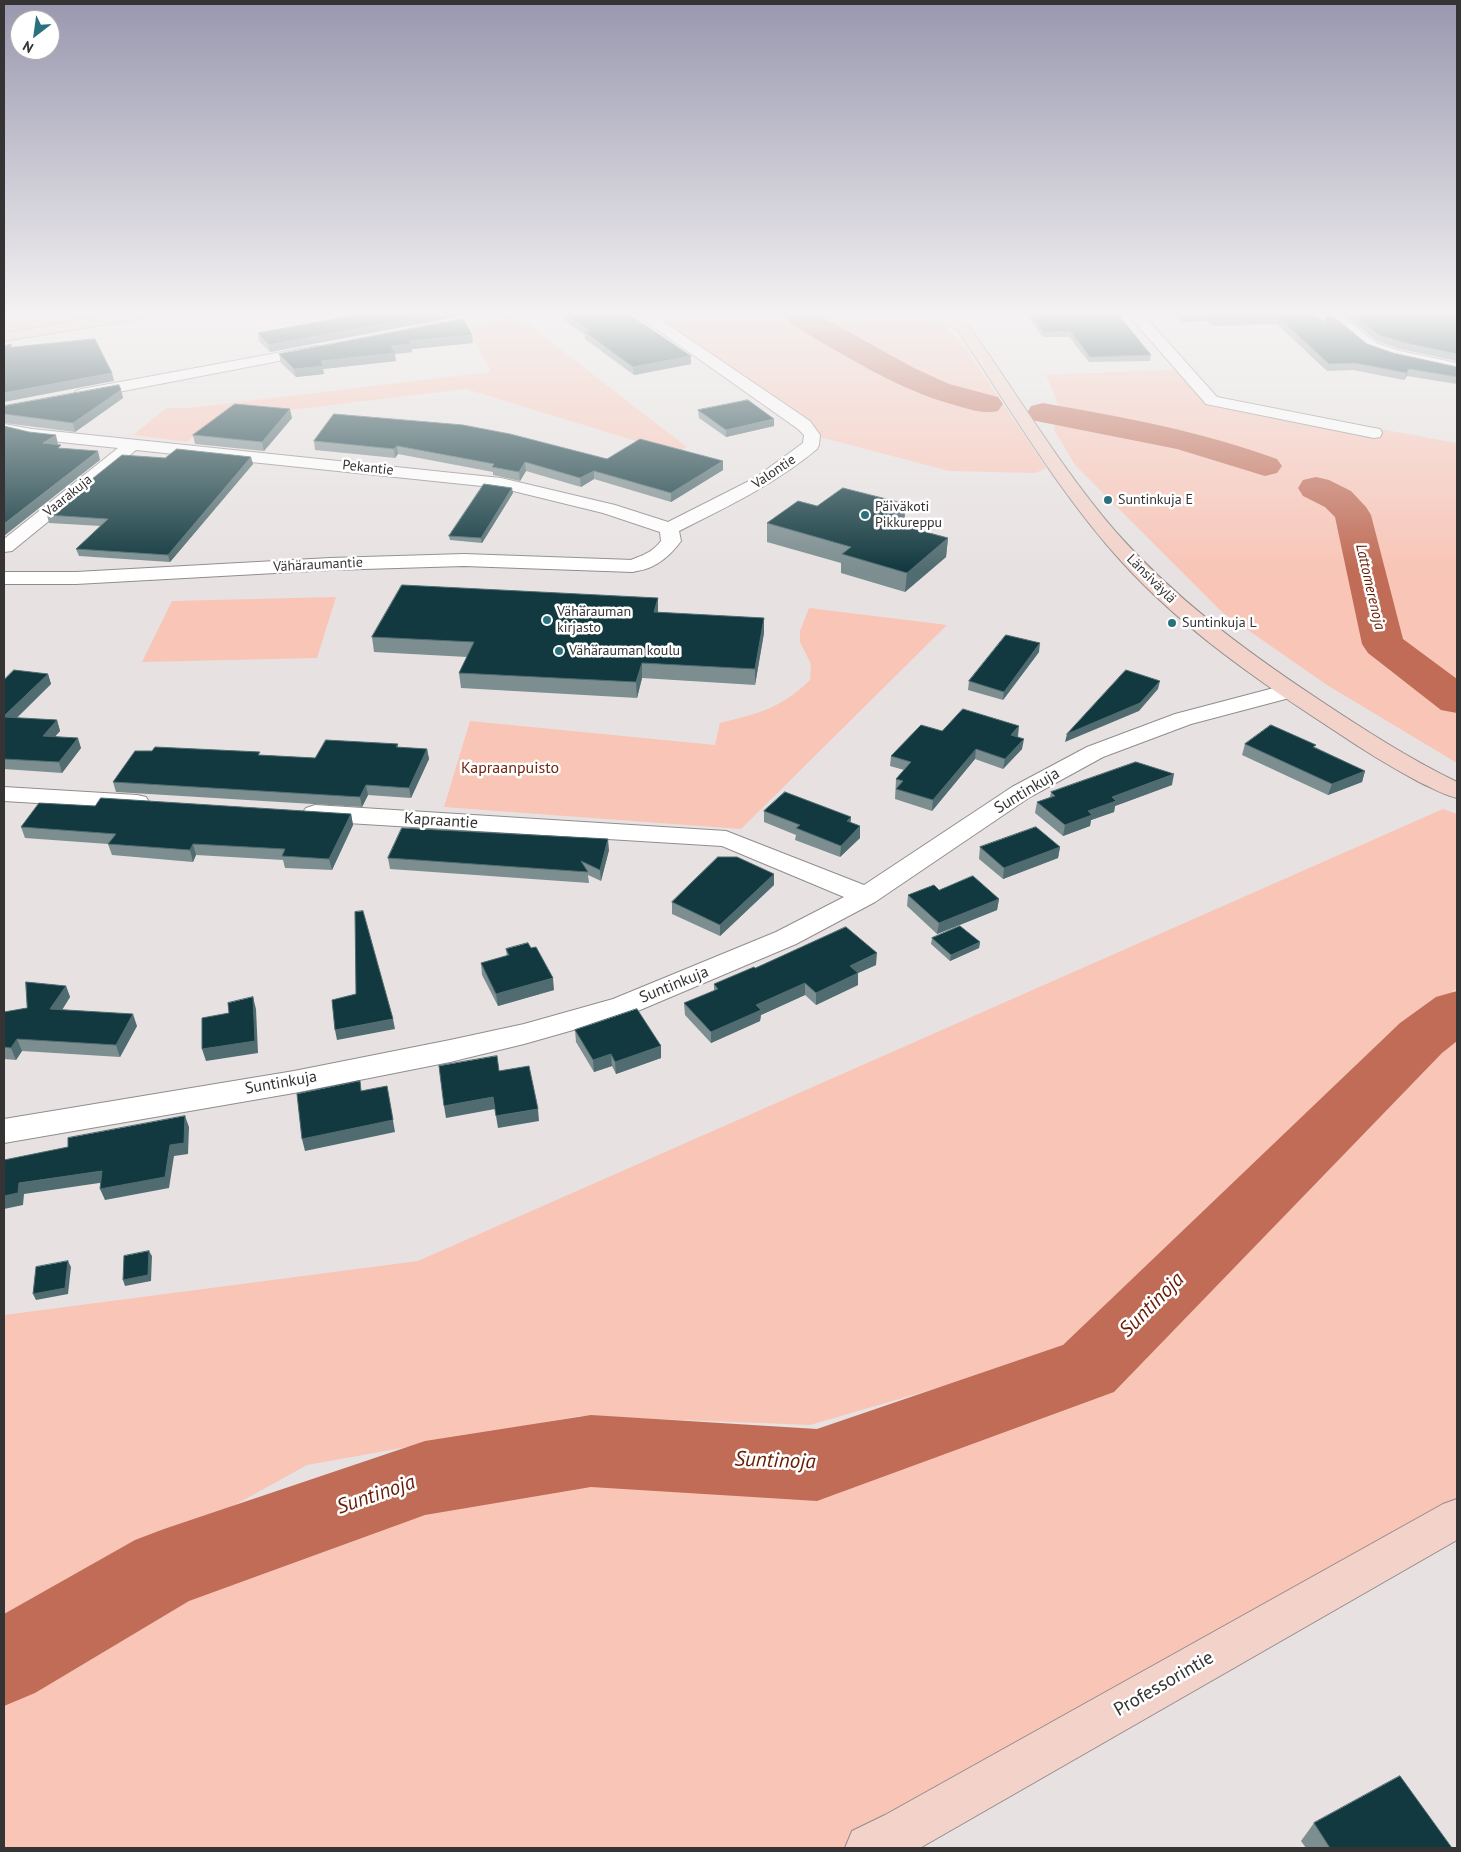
<!DOCTYPE html>
<html>
<head>
<meta charset="utf-8">
<style>
	body { margin:0 }
	#map { position:relative; width:1461px; height:1852px; overflow:hidden; background:#e7e2e1; font-family:"PT Sans",sans-serif }
	canvas { display:block }
	.frame { position:absolute; inset:0; border:5px solid #353333; pointer-events:none }
	.north { position:absolute; left:10px; top:10px; width:50px; height:50px; box-sizing:border-box; background:#fff; border:1px solid #aeadad; border-radius:50%; rotate:210deg; font-size:14px; font-weight:700; line-height:20px; text-align:center; color:#353333 }
	.north::after { content:''; display:block; margin:auto; width:18px; height:22px; background:#2a717e; clip-path:polygon(50% 0,100% 100%,50% 72%,0 100%) }
</style>
</head>
<body>
<div id="map">
<canvas width="1461" height="1852"></canvas>
<div class="frame"></div>
<div class="north">N</div>
</div>
<script>
const context = document.querySelector('canvas').getContext('2d');
context.lineJoin = 'round';
function paint(path, color) { context.fillStyle = color; context.fill(path, 'evenodd'); }
function strokePath(path, color, width, dash) { context.strokeStyle = color; context.lineWidth = width; context.lineCap = dash ? 'butt' : 'round'; context.setLineDash(dash || []); context.stroke(path); }
function label(font, color, halo, rows, align = 'center') {
  context.font = font + ' "PT Sans",sans-serif'; context.lineWidth = 5; context.setLineDash([]); context.textBaseline = 'middle'; context.strokeStyle = halo; context.fillStyle = color; for (const [text, x, y, turn = 0] of rows) {
    context.save(); context.translate(x, y); context.rotate((+turn || 0) * Math.PI / 180); context.textAlign = isNaN(turn) ? turn : align; if (halo) context.strokeText(text, 0, 0); context.fillText(text, 0, 0); context.restore();
  }
}
paint(new Path2D(`
	M4 311H117L125 318 4 336Z
	M637 311H932L965 347 1046 468 1036 473 949 471 812 435Z
	M510 314 526 323 687 447 675 453 466 389 215 419 187 442 133 435 166 408H188L491 372 468 328Z
	M1190 369 1215 399 1457 443V763L1327 685 1222 612 1075 465 1054 430 1059 406 1046 375Z
	M336 597 317 658 142 662 172 601Z
	M809 608 947 625 741 829 444 807 470 721 715 745 720 723C759 713 780 709 810 680L811 664 800 642V631Z
	M1443 809 1457 814V988L1064 1351 810 1425 580 1416 307 1465 4 1633V1315L418 1261Z
	M1457 1011V1518L902 1832 869 1848H4V1680L164 1569 425 1478 591 1451 817 1465 1088 1369 1421 1038Z`), '#f8c5b7');
paint(new Path2D(`
	M783 311H811L914 368 949 384 998 397 1003 404 998 411C984 414 972 410 958 406 897 390 845 355 790 324Z
	M1043 403C1122 417 1201 431 1277 459L1282 466 1277 473 1265 476 1177 449 1031 420 1027 413 1031 406Z
	M1316 477 1329 480 1351 491 1366 507 1371 515 1403 639 1457 679V713L1441 710 1368 653 1362 644 1335 517 1325 507 1303 496 1298 488 1303 480Z
	M1457 991V1041L1442 1053 1114 1392 817 1501 591 1487 425 1515 189 1601 35 1693 4 1706V1614L135 1540 164 1529 425 1441 591 1415 817 1429 1063 1345 1400 1023 1436 997Z`), '#c06c56');
const minor = new Path2D(`
	M631 311H648L810 421 820 435 819 445 817 449C775 484 727 507 679 531L681 541C669 558 648 575 626 570L623 566C628 559 638 558 645 554 652 551 657 546 661 541L660 532 603 513 501 488 136 450 12 551 4 552V539L118 448 32 439 4 434V424L32 429 501 478 615 505 668 522 755 478 803 443 804 435 798 429Z
	M1125 311H1140L1217 397 1374 428 1380 429 1382 433 1380 437 1374 438 1206 404Z
	M1320 311H1336L1376 343 1400 351 1457 363V373L1391 358 1366 349Z
	M315 346 320 347 322 350 320 353 82 399 76 397 74 394 76 391 82 389Z
	M1289 684 1297 686 1300 691 1297 696 1191 724 1103 757 1030 797 875 902 796 944 633 1013 524 1044 450 1062 294 1093 4 1143V1119L294 1071 450 1040 524 1024 613 999 776 932 844 897 722 846 315 821 306 818 302 813 306 808 315 805 726 831 864 885 1012 787 1087 747 1175 714Z
	M4 787 137 795 146 797 149 802 146 807 137 809 4 801Z`);
const tertiary = new Path2D(`
	M464 554 633 560 640 562 643 566 640 570 633 572 464 566 330 570 76 584H4V572H76L330 558Z`);
const secondary = new Path2D(`
	M137 311H171L164 315 4 341V333Z
	M935 311H949L953 316 968 325C1017 393 1060 467 1115 531 1174 598 1244 650 1318 699 1363 729 1408 758 1457 782V798C1444 795 1432 788 1419 782 1389 766 1360 748 1332 729 1257 680 1183 629 1122 562 1058 492 1011 409 958 331L943 322Z
	M1457 1499V1540L920 1848H845L852 1831 885 1815 1443 1504Z`);
strokePath(minor, '#918d8c', 2);
strokePath(tertiary, '#918d8c', 2);
strokePath(secondary, '#918d8c', 2);
paint(minor, '#fff');
paint(tertiary, '#fff');
paint(secondary, '#f2d2c9');
paint(new Path2D(`
	M350 311 455 317 270 352 259 341 258 333 350 316Z
	M1024 311H1115L1151 355 1150 361 1089 362 1069 337H1043Z
	M1170 311H1312L1324 322 1367 344 1393 353 1457 367V384L1407 376 1404 380 1353 370 1327 371 1277 324 1213 326 1208 321 1181 322Z
	M1339 311H1457V361L1400 349 1377 341Z
	M563 313 691 356V364L634 375 585 339V335L564 320Z
	M473 343 412 349V352L395 354 396 361 323 369 324 374 296 377 281 363 279 354Z
	M121 390 123 398 75 432 4 423V406Z
	M698 410 774 426 726 437 699 418Z
	M334 414 607 459 723 470 671 502 594 479 581 487 526 471 520 481 493 475V472L398 454 395 458 315 450 314 441Z
	M292 418 264 451 195 444 193 435Z
	M253 464 170 562 79 556 76 549 101 526 49 523 47 515Z
	M513 493 482 543 450 540 449 536Z
	M906 504 904 522 900 525 948 538 946 557 905 592 841 573V563L767 542V523L817 506Z
	M658 598V613L764 618V633L755 685 642 678 637 698 461 688 459 673 467 657 374 652 372 637Z
	M1039 652 1003 700 968 690 969 681Z
	M48 674 51 684 17 718 57 720 60 731 55 736 81 748 62 773 4 769V680Z
	M942 731 1018 736 1022 749 1003 769 975 759 932 811 895 799 896 779 904 770 890 766 891 756Z
	M398 744V748L427 749 429 759 411 798 368 795 362 807 116 792 113 782 152 751 261 755 315 758Z
	M1245 744 1315 747 1365 771 1362 782 1328 795 1242 755Z
	M1172 785 1115 806 1114 812 1091 820 1090 826 1063 836 1035 813 1037 802 1050 797 1051 792Z
	M95 806 351 814 353 825 332 870 285 868 283 860 196 855 193 862 112 855 108 844 25 838 21 827Z
	M764 811 851 817 850 823 860 838 840 857 795 840 796 835 764 822Z
	M980 847H1060L1058 858 1003 879 979 859Z
	M609 850 601 881 588 875 589 883 390 869 388 858Z
	M774 874V885L720 936 672 914V902Z
	M908 895 999 899 997 910 937 934 907 906Z
	M932 938 980 942 979 948 950 961 931 944Z
	M506 949 554 990 498 1006 482 975 481 963 507 956Z
	M876 965 858 973V985L816 1005 805 995 761 1015 760 1021 711 1043 685 1015 684 1003 714 991V984L755 968Z
	M66 986 70 997 62 1010 137 1026 120 1057 22 1051 16 1060 4 1059V1012L27 1008Z
	M575 1030 661 1058 616 1074 612 1066 594 1072 576 1042Z
	M1314 1823 1452 1848H1306L1301 1841Z`), '#7c8e90');
paint(new Path2D(`
	M450 311H454L455 317 270 352 269 345Z
	M472 335 473 343 412 349V352L395 354 396 361 323 369 324 374 296 377 294 369 321 361 410 341Z
	M691 356V364L634 375 633 367Z
	M1409 369 1407 376 1404 380 1406 373Z
	M112 373 114 381 4 402V393Z
	M121 390 123 398 75 432 73 423Z
	M290 409 292 418 264 451 262 442Z
	M774 419V426L726 437V430Z
	M56 435 58 444 46 452 43 443Z
	M397 446 398 454 395 458 394 449Z
	M98 451 100 460 4 536V524Z
	M251 457 253 464 170 562 168 555Z
	M723 461V470L671 502V493Z
	M525 462 526 471 520 481 519 472Z
	M594 471V479L581 487 580 478Z
	M512 488 513 493 482 543 481 538Z
	M906 504 904 522 882 539 884 521Z
	M948 538 946 557 905 592 907 573Z
	M658 598V613L654 612Z
	M764 618V633L755 685V669Z
	M1040 643 1039 652 1003 700 1004 692Z
	M642 663V678L637 698 636 682Z
	M48 674 51 684 7 727 4 716Z
	M1160 681 1158 689 1139 711 1065 742 1067 734Z
	M57 720 60 731 47 746 43 736Z
	M1019 726 1018 736 1010 745 1011 735Z
	M78 738 81 748 62 773 59 762Z
	M1024 739 1022 749 1003 769 1005 759Z
	M427 749 429 759 411 798 409 788Z
	M976 749 975 759 932 811 933 800Z
	M1365 771 1362 782 1328 795 1332 784Z
	M1174 774 1172 785 1115 806 1114 812 1091 820 1090 826 1063 836 1065 825 1112 797Z
	M366 785 368 795 362 807 360 797Z
	M351 814 353 825 332 870 329 859Z
	M851 817 850 828 847 821Z
	M860 826V838L840 857 841 846Z
	M608 839 609 850 601 881 600 870Z
	M193 844 196 855 193 862 190 850Z
	M1060 847 1058 858 1003 879 1004 868Z
	M774 874V885L720 936V925Z
	M999 899 997 910 937 934 939 923Z
	M980 942 979 948 950 961 951 955Z
	M877 953 876 965 849 977 850 966Z
	M858 973V985L816 1005V993Z
	M553 978 554 990 498 1006 496 994Z
	M805 983V995L761 1015 760 1021 711 1043V1032L756 1005Z
	M66 986 70 997 55 1021 50 1009Z
	M253 997 256 1009 258 1053 206 1061 202 1049Z
	M133 1014 137 1026 120 1057 116 1045Z
	M393 1019 395 1029 337 1040 335 1030Z
	M17 1039 22 1051 16 1060 11 1048Z
	M661 1046V1058L616 1074 615 1062Z
	M611 1054 612 1066 594 1072 593 1060Z
	M387 1086 395 1132 305 1151 302 1139Z
	M493 1097 495 1109 446 1118 444 1106Z
	M538 1109 539 1121 498 1128 496 1116Z
	M185 1116 189 1127 188 1154 174 1156 169 1188 105 1200 100 1189 170 1145Z
	M102 1171 106 1182 24 1194 23 1205 4 1209V1196L19 1183Z
	M149 1251 152 1256 151 1281 125 1286 123 1280Z
	M68 1261 71 1267 68 1294 36 1300 33 1294Z`), '#516c70');
const building = new Path2D(`
	M350 311H450L269 345 258 333 355 315Z
	M571 311H624L691 356 633 367 585 332 590 331 563 313Z
	M1029 311H1115L1151 355 1090 357 1070 331 1044 332Z
	M1178 311H1312L1324 322 1328 312 1367 344 1393 353 1457 367V377L1409 369 1406 373 1355 363 1329 364 1278 317 1214 319 1210 315H1182Z
	M1349 311H1457V354L1402 342 1379 335Z
	M463 319 472 335 410 341 411 344 391 346 395 353 321 361 323 366 294 369 279 354Z
	M95 339 112 373 4 393V346L11 344V347Z
	M119 385 121 390 73 423 4 414V406Z
	M748 400 774 419 726 430 698 410Z
	M235 404 290 409 262 442 193 435Z
	M334 414 463 425 510 434 607 459 640 439 723 461 671 493 594 471 580 478 525 462 519 472 492 467 494 464 397 446 394 449 314 441Z
	M4 426 29 432 56 435 43 443 61 445 58 448 98 451 4 524Z
	M177 449 251 457 168 555 76 549 108 519 47 515 122 455 165 458Z
	M484 484 512 488 481 538 449 536Z
	M843 488 906 504 884 521 948 538 907 573 842 554 851 547 767 523 798 501 817 506Z
	M402 585 658 598 654 612 764 618 755 669 642 663 636 682 459 673 474 642 372 637Z
	M1006 635 1040 643 1004 692 969 681Z
	M14 670 48 674 4 716V680Z
	M1126 670 1160 681 1140 703 1067 734Z
	M963 709 1019 726 1011 735 1024 739 1005 759 976 749 933 800 896 789 903 781 896 779 911 762 891 756 921 725 942 731Z
	M4 717 57 720 43 736 78 738 59 762 4 759Z
	M1271 725 1316 745 1313 747 1365 771 1332 784 1245 744Z
	M326 740 398 744 396 747 427 749 409 788 366 785 360 797 113 782 135 751H152L155 747 260 752 258 755 315 758Z
	M1136 762 1174 774 1112 797 1116 801 1088 811 1092 815 1065 825 1037 802 1055 796 1051 792Z
	M785 792 851 817 847 821 860 826 841 846 796 828 800 825 764 811Z
	M101 798 351 814 329 859 282 856 285 849 193 844 190 850 108 844 116 834 21 827 39 803 95 806Z
	M1036 827 1060 847 1004 868 980 847Z
	M402 828 608 839 600 870 581 861 588 872 388 858Z
	M718 857H737L774 874 720 925 672 902Z
	M973 876 999 899 939 923 908 895 934 885 939 890Z
	M363 911 393 1019 335 1030 332 1000 356 994 355 912Z
	M960 926 980 942 951 955 932 938Z
	M846 927 877 953 850 966 858 973 816 993 805 983 756 1005 761 1010 711 1032 684 1003 718 989 714 984 754 967 755 968Z
	M528 943 531 948 536 947 553 978 496 994 481 963 509 955 506 949Z
	M26 982 66 986 50 1009 133 1014 116 1045 17 1039 11 1048 4 1047V1012L27 1008Z
	M253 997 255 1041 202 1049V1018L229 1013 228 1003Z
	M637 1009 661 1046 615 1062 611 1054 593 1060 575 1030Z
	M497 1056 499 1071 529 1066 538 1109 496 1116 493 1097 444 1106 439 1066Z
	M360 1081 361 1091 387 1086 393 1120 302 1139 297 1094Z
	M185 1116 184 1143 170 1145 165 1177 100 1189 102 1171 19 1183 18 1193 4 1196V1160L68 1147V1138Z
	M149 1251 148 1275 123 1280 124 1256Z
	M68 1261 65 1288 33 1294 36 1267Z
	M1400 1776 1452 1848H1330L1314 1823Z`);
paint(building, '#11393f');
strokePath(building, '#516c70', 1);
const sky = context.createLinearGradient(0, 0, 0, 570);
sky.addColorStop(0, '#9897ae');
sky.addColorStop(0.55, '#f4f2f2');
sky.addColorStop(1, '#f4f2f200');
context.fillStyle = sky;
context.fillRect(0, 0, 1461, 570);
for (const [x, y, r, color] of [
	[1108,500,5,"#2a717e"],
	[865,515,5,"#2a717e"],
	[547,620,5,"#2a717e"],
	[1172,623,5,"#2a717e"],
	[559,651,5,"#2a717e"]
]) { const dot = new Path2D(); dot.arc(x, y, r, 0, 2 * Math.PI); context.fillStyle = color; context.fill(dot); strokePath(dot, '#fff', 2); }
label('14px', '#353333', '#fff', [
	["Pekantie",368,468,6],
	["Valontie",774,472,-34],
	["Vaarakuja",68,496,-39],
	["Vähäraumantie",318,565,-3],
	["Länsiväylä",1151,579,45]
]);
label('14px', '#353333', '#fff', [
	["Suntinkuja E",1118,500],
	["Päiväkoti",875,507],
	["Pikkureppu",875,523],
	["Vähärauman",557,612],
	["kirjasto",557,628],
	["Suntinkuja L",1182,623],
	["Vähärauman koulu",569,651]
], 'left');
label('italic 15px', '#681b05', '#fff', [
	["Lattomerenoja",1370,587,77]
]);
label('16px', '#732510', '#fff', [
	["Kapraanpuisto",510,768]
]);
label('16px', '#353333', '#fff', [
	["Suntinkuja",1027,791,-31],
	["Kapraantie",441,821,4],
	["Suntinkuja",674,985,-22],
	["Suntinkuja",281,1083,-10]
]);
label('19px', '#353333', '#fff', [
	["Professorintie",1164,1684,-30]
]);
label('italic 21px', '#681b05', '#fff', [
	["Suntinoja",1152,1305,-45],
	["Suntinoja",775,1461,2],
	["Suntinoja",376,1495,-19]
]);
</script>
</body>
</html>
